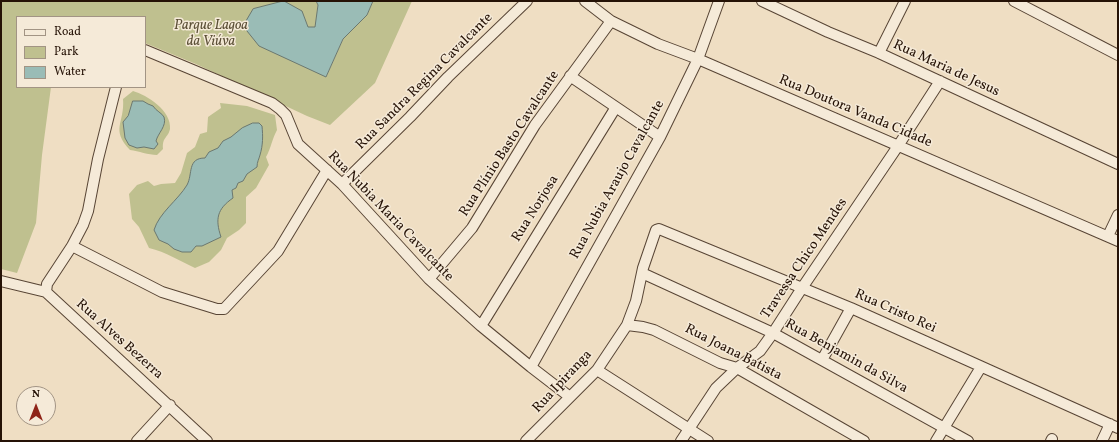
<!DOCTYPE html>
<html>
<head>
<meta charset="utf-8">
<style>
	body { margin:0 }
	#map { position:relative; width:1119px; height:442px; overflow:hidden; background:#efdec3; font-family:Vollkorn,serif }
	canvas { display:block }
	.frame { position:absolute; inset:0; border:2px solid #251206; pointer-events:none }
	.legend { position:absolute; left:16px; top:16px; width:130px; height:72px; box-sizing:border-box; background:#f5ead8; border:1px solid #a29484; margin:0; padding:5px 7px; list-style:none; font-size:12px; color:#251206 }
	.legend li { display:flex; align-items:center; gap:8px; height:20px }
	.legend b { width:20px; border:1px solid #a29484 }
	.north { position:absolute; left:16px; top:386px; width:40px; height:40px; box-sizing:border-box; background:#f5ead8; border:1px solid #a29484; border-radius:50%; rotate:0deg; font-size:11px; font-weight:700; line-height:16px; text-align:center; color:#251206 }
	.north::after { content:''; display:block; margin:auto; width:14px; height:18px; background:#8f2418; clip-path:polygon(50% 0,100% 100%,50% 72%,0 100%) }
</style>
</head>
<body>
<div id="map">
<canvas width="1119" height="442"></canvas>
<div class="frame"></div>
<ul class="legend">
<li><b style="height:5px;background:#f5ead8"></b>Road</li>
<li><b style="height:11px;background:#bfc08f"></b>Park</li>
<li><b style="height:11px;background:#9abcb6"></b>Water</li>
</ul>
<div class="north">N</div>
</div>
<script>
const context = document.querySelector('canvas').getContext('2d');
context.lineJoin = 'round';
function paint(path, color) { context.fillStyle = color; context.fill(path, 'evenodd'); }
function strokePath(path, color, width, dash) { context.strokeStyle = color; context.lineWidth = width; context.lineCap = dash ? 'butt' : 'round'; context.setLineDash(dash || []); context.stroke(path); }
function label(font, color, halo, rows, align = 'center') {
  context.font = font + ' Vollkorn,serif'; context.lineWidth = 3; context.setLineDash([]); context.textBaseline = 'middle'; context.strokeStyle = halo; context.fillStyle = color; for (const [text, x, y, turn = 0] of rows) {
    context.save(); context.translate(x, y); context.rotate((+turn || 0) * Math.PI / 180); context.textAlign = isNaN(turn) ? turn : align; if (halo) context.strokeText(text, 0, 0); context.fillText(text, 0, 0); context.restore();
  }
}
paint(new Path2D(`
	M1 1H316L318 5 316 27H308L302 11 326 77 343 39 367 15 373 1H412L375 83 330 125 307 116 196 64 145 43V17H17V87H51L42 155 36 223 17 273 1 269Z
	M133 91C147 95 172 111 170 129 168 138 162 137 163 149L157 155C148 155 139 151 130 150 110 129 125 123 123 99Z
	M220 103 247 106 275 115 277 130C272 139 271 148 266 157L269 165 256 188 246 197V223L239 230 227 238 221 250 209 262 195 268C180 261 166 252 149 248L139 227 132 219 129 194 137 185 148 181 154 186 161 184 175 183 181 173 187 153 195 147 200 134 207 132 208 117 221 108Z`), '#bfc08f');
const water = new Path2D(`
	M284 1 302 11 308 27H315L318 5 316 1H373L367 15 343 39 326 77 259 46 243 26 253 9Z
	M133 101H143L148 104 153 106C156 111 162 113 164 117 167 126 158 133 156 141L158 144 154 149 144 147 137 148 129 145 125 138 123 122 128 116Z
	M253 123H259L262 126C263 136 263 145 260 155 259 159 257 162 257 167L247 174 243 181 238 183 236 188 232 190 233 198C217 209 215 219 221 237L202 246H196L191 252H182L174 249 168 244 159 240 154 230C159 213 178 200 187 185 193 174 187 158 205 158L209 152 218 148 223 141 231 137 242 128Z`);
paint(water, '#9abcb6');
strokePath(water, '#6b7870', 1);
const street = new Path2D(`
	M585 1 611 21 658 44 698 59 1118 241
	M762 1 828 32 879 53 1118 164
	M1014 1 1118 55
	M145 50 272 103 280 109 286 115 298 144 342 184 429 279 481 326 531 367 570 397
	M879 53 905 1
	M570 76 660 137
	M342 184 410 117 448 77 527 1
	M1108 236 1118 215
	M72 246 162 292 217 309H224L278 251 327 170
	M642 273 773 333 968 441
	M429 279 472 228 535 125 611 21
	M1 281 46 292 207 441
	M46 292 47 284 72 246 83 225 88 211 98 159 116 87
	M627 325 643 327 654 330 720 363 737 368 864 441
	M481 326 616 107
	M822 360 851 308
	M531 367 660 137 698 59 719 1
	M597 370 708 441
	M137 441 170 405
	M526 441 597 370 627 325 636 301 643 268 656 230 659 229 851 308 1118 428
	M681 441 716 388 737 368 760 351 773 333 802 288 898 146 940 81
	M936 441 981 367
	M1051 441 1052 439
	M1102 441 1110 424`);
strokePath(street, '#584535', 12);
strokePath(street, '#f5ead8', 10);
label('italic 14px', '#5b4f36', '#f5ead8', [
	["Parque Lagoa",211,26],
	["da Viúva",211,42]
]);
label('14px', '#251206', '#f5ead8', [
	["Rua Maria de Jesus",946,69,25],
	["Rua Sandra Regina Cavalcante",425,82,-45],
	["Rua Doutora Vanda Cidade",855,112,23],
	["Rua Plínio Basto Cavalcante",510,144,-57],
	["Rua Nubia Araujo Cavalcante",618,180,-61],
	["Rua Norjosa",536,209,-58],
	["Rua Nubia Maria Cavalcante",390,217,46],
	["Travessa Chico Mendes",805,259,-56],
	["Rua Cristo Rei",895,312,24],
	["Rua Alves Bezerra",119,340,42],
	["Rua Joana Batista",733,353,27],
	["Rua Benjamin da Silva",846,357,29],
	["Rua Ipiranga",563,382,-47]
]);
</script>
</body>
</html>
